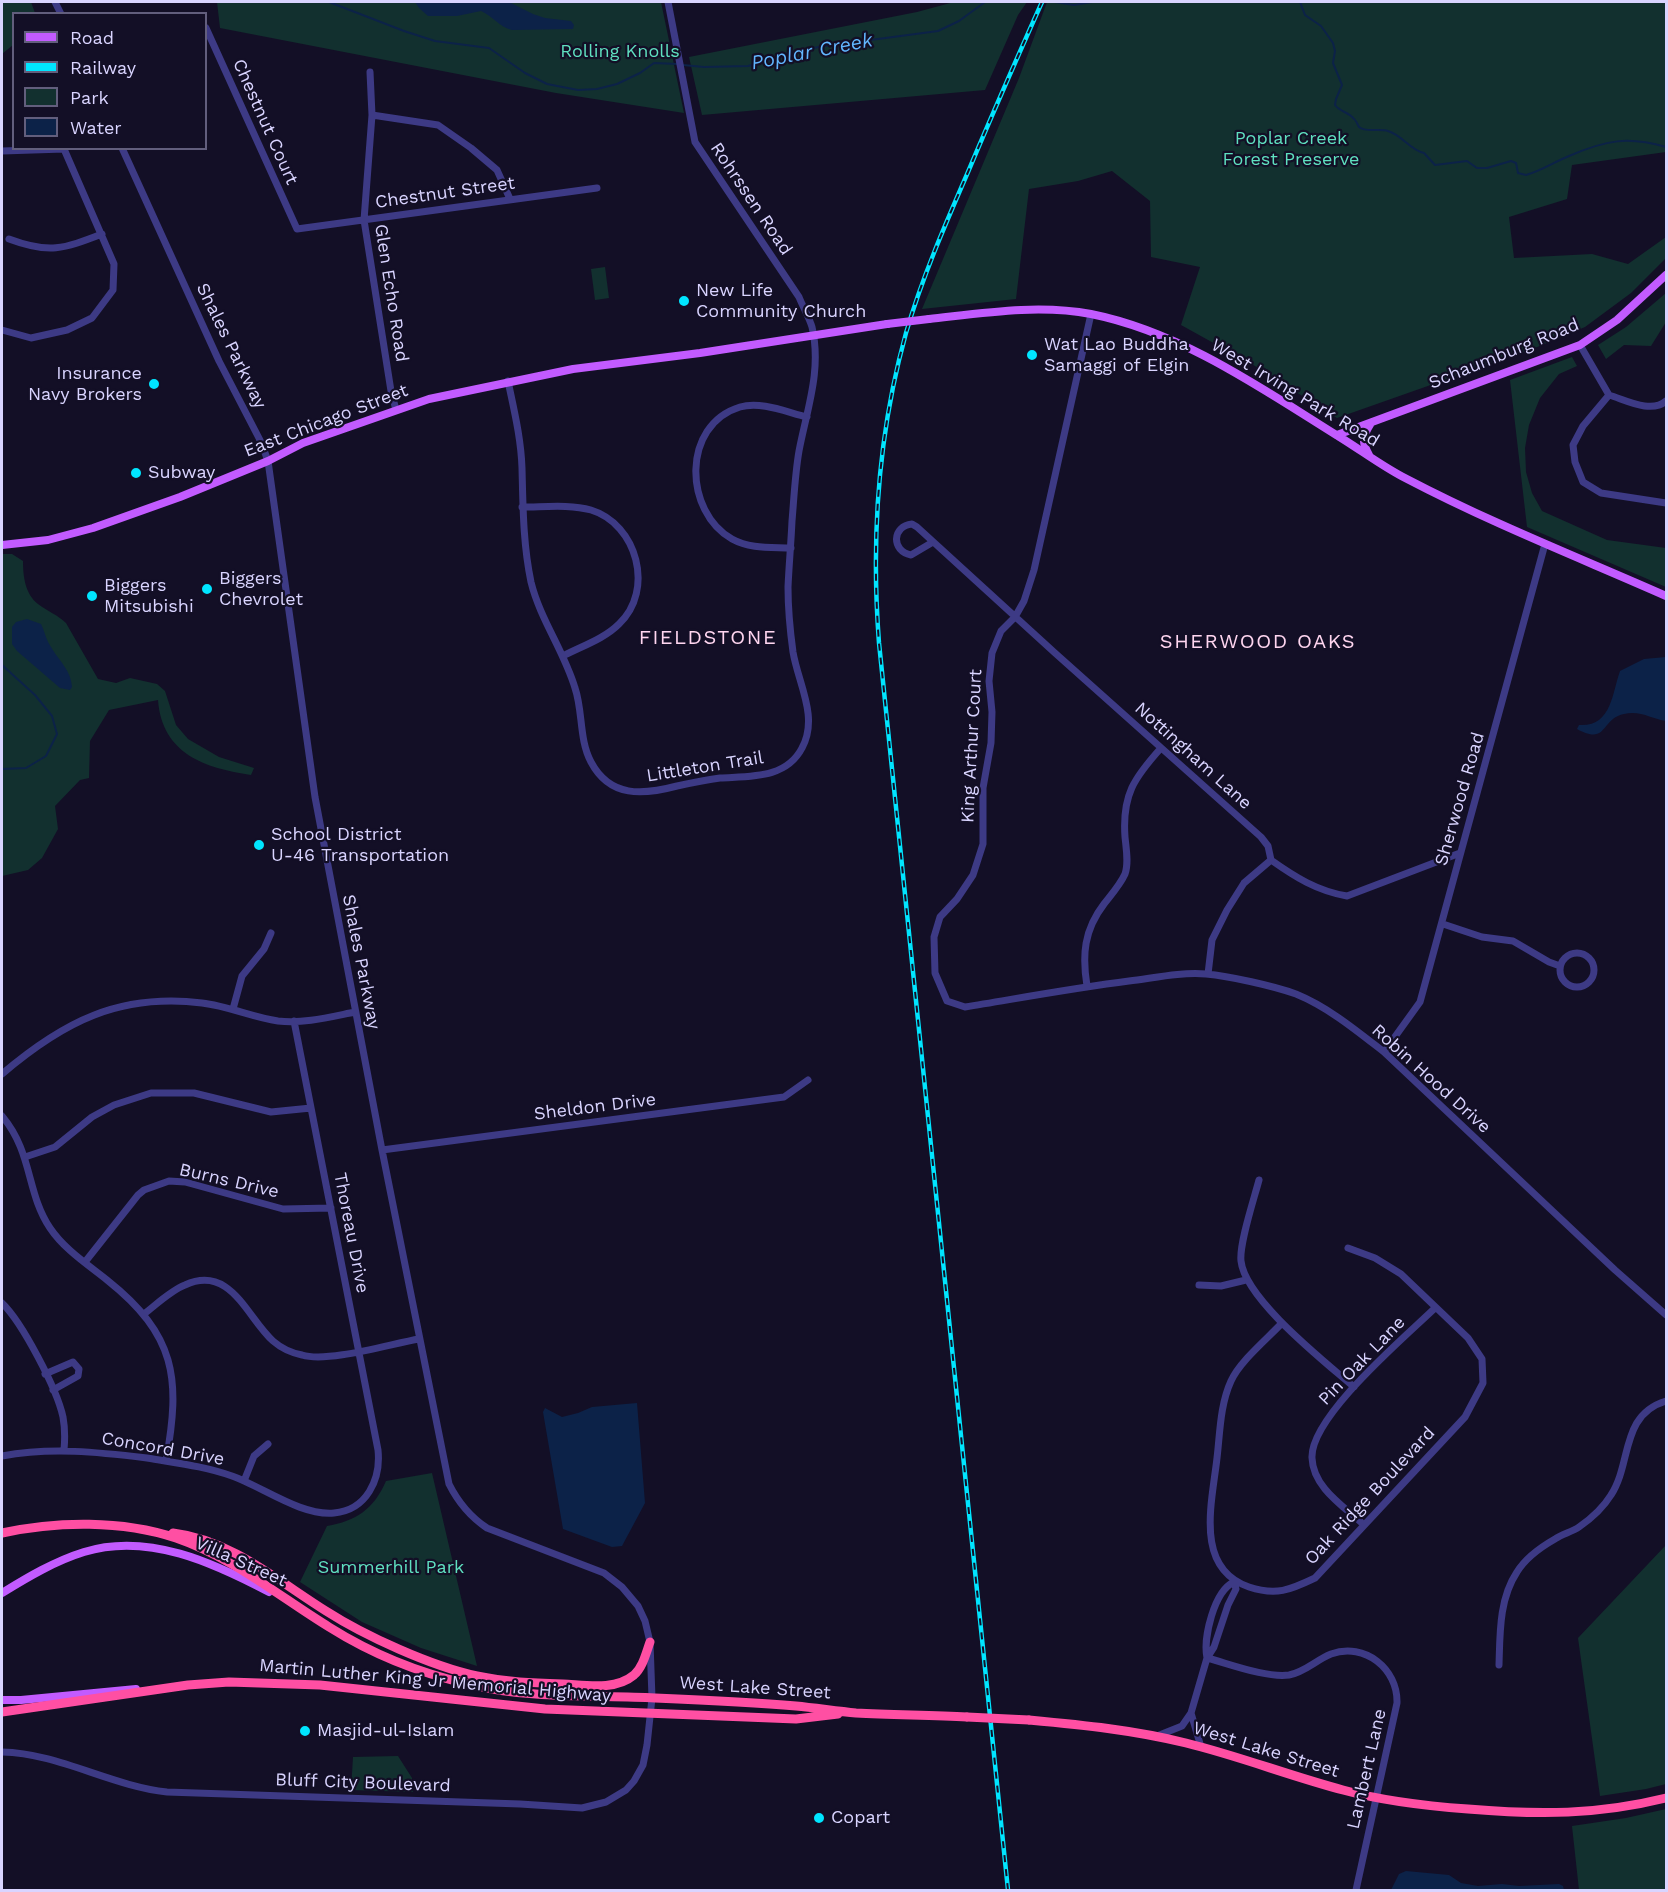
<!DOCTYPE html>
<html>
<head>
<meta charset="utf-8">
<style>
	body { margin:0 }
	#map { position:relative; width:1668px; height:1892px; overflow:hidden; background:#130f26; font-family:"Work Sans",sans-serif }
	canvas { display:block }
	.frame { position:absolute; inset:0; border:3px solid #d9d4ff; pointer-events:none }
	.legend { position:absolute; left:12px; top:12px; width:195px; height:138px; box-sizing:border-box; background:#130f26; border:2px solid #625e7d; margin:0; padding:8px 10px; list-style:none; font-size:18px; color:#d9d4ff }
	.legend li { display:flex; align-items:center; gap:12px; height:30px }
	.legend b { width:30px; border:2px solid #625e7d }
</style>
</head>
<body>
<div id="map">
<canvas width="1668" height="1892"></canvas>
<div class="frame"></div>
<ul class="legend">
<li><b style="height:8px;background:#c25bff"></b>Road</li>
<li><b style="height:8px;background:#00e5ff"></b>Railway</li>
<li><b style="height:16px;background:#12302f"></b>Park</li>
<li><b style="height:16px;background:#0c2248"></b>Water</li>
</ul>
</div>
<script>
const context = document.querySelector('canvas').getContext('2d');
context.lineJoin = 'round';
function paint(path, color) { context.fillStyle = color; context.fill(path, 'evenodd'); }
function strokePath(path, color, width, dash) { context.strokeStyle = color; context.lineWidth = width; context.lineCap = dash ? 'butt' : 'round'; context.setLineDash(dash || []); context.stroke(path); }
function label(font, color, halo, rows, align = 'center') {
  context.font = font + ' "Work Sans",sans-serif'; context.lineWidth = 4.5; context.setLineDash([]); context.textBaseline = 'middle'; context.strokeStyle = halo; context.fillStyle = color; for (const [text, x, y, turn = 0] of rows) {
    context.save(); context.translate(x, y); context.rotate((+turn || 0) * Math.PI / 180); context.textAlign = isNaN(turn) ? turn : align; if (halo) context.strokeText(text, 0, 0); context.fillText(text, 0, 0); context.restore();
  }
}
paint(new Path2D(`
	M2 2H31L35 13 14 14 13 45 2 54Z
	M217 2H661L684 113 556 93 220 28Z
	M954 2H1027L1018 15 985 90 702 115 689 57 917 12Z
	M1047 2H1666V152L1572 165 1567 199 1509 217 1514 258 1592 254 1628 264 1666 237V258L1631 293 1585 327 1530 350 1337 418 1255 366 1181 325 1200 267 1151 257 1150 201 1112 171 1078 181 1029 189 1016 299 922 309 1019 78Z
	M605 267 609 298 595 300 591 269Z
	M1666 293V322L1651 346 1624 345 1606 359 1598 345 1626 327Z
	M1572 357 1577 366 1559 374 1540 398 1529 425 1525 448 1526 472 1532 493 1542 511 1607 540 1666 548V587L1527 527 1510 380Z
	M2 554H12L23 561C23 576 25 594 38 604 47 611 58 615 66 623L98 679 116 683 130 678 157 684 165 691 176 725 188 739 219 757 254 768 251 775C205 768 162 754 158 700L109 710 90 741 89 778 80 780 55 806 58 829 42 858 28 870 2 876Z
	M432 1473 477 1666 421 1648 362 1622 300 1582 327 1526C356 1521 374 1509 386 1481Z
	M1666 1545V1784L1646 1789 1600 1796 1578 1638Z
	M398 1756 412 1778 413 1792 351 1790 353 1757Z
	M1666 1809V1890H1579L1572 1826 1626 1818Z`), '#12302f');
paint(new Path2D(`
	M415 2H509L533 14 545 18 571 21 574 25 573 29 512 30C499 27 493 16 481 11L457 16H428L419 8Z
	M27 619 41 624C45 632 46 640 51 647 59 661 71 670 72 687L70 690 60 688 17 651 12 644V627L16 622Z
	M1666 657V721C1652 719 1640 710 1624 714 1600 719 1608 746 1577 729L1579 725C1612 727 1612 693 1620 671L1644 659Z
	M637 1403 645 1503 622 1546 612 1547 563 1529 543 1412 545 1408 562 1417 578 1413 592 1407Z
	M1406 1871 1449 1875 1461 1883 1478 1886 1502 1884 1519 1886 1559 1884 1563 1886 1564 1890H1391L1399 1874Z`), '#0c2248');
strokePath(new Path2D(`
	M329 2 404 31 435 41 489 48 525 73 547 84 578 90 597 89 617 84 640 73 654 63 678 64
	M1055 2 1074 5 1092 2
	M1300 2 1305 15 1321 26 1333 43 1335 51 1333 63 1342 85 1336 99 1335 105C1340 112 1349 112 1354 119 1355 119 1359 127 1359 127 1366 133 1379 128 1388 131 1402 135 1410 150 1424 153L1435 165 1467 161 1477 168H1487L1511 161 1516 163 1518 173 1526 175C1541 171 1554 162 1569 156 1606 140 1628 136 1666 147
	M683 65 704 67 748 66 818 47 938 31 959 21 985 2
	M2 665 35 695 52 716 57 734 46 756 26 768 2 769`), '#0c2248', 2);
strokePath(new Path2D(`
	M55 2 61 14
	M206 28 297 229 597 188
	M370 72 372 115 364 220 391 391 396 410
	M372 115 438 125 471 148 497 170 510 199
	M2 151 64 149 114 264 113 290 92 318 67 330 31 338 2 330
	M9 239C49 254 63 249 102 234
	M1091 314 1034 570 1024 601 1015 617 1001 631 992 653 989 681 992 712 991 743 983 788V844L973 875 957 899 940 917 934 937 935 973 947 1001 965 1007C1020 998 1074 988 1129 981 1154 978 1180 972 1206 974 1229 976 1274 986 1296 994 1328 1007 1357 1031 1384 1052L1615 1270 1666 1315
	M1580 345 1609 395C1626 400 1651 414 1666 401
	M508 381C514 410 521 438 522 468 523 506 523 544 531 582 540 619 564 651 575 688 583 711 579 740 591 762 610 798 643 795 677 786 691 783 705 780 720 778 750 776 786 779 802 748 819 717 798 683 793 652 790 630 788 609 788 587 789 565 791 543 792 521 794 498 795 474 799 451 807 409 822 370 812 327 809 317 803 307 799 297L695 142 668 2
	M1609 395 1583 426 1573 445 1575 462 1583 482 1601 493 1666 503
	M522 507C544 507 570 504 591 510 637 524 655 590 619 624 604 639 582 646 563 656
	M933 542 911 555C891 551 892 526 912 524L917 527 1055 653 1261 837 1268 846 1271 860C1295 877 1317 891 1347 896L1460 853
	M791 548C771 547 750 549 732 539 684 512 681 425 740 407 761 401 786 412 807 417
	M1443 924 1482 937 1513 941 1549 962 1560 966
	M1560 970a17 17 0 1 1 34 0a17 17 0 1 1-34 0Z
	M1208 974 1212 940 1227 910 1244 883 1271 860
	M1087 986C1082 955 1084 930 1104 904 1111 895 1120 885 1125 874 1129 863 1126 848 1125 837 1122 795 1134 778 1161 748
	M233 1009 242 976 264 949 271 933
	M1384 1052 1420 1002 1545 544
	M2 1074C63 1022 119 993 202 1003 228 1006 252 1017 278 1021 304 1024 330 1017 355 1012
	M2 1116C33 1153 26 1192 50 1228 64 1249 87 1264 107 1280 176 1335 181 1378 166 1461
	M382 1150 784 1097 808 1080
	M25 1157 55 1147 92 1117 114 1105 151 1093H194L271 1112 311 1108
	M1259 1180C1254 1199 1239 1244 1241 1261 1245 1299 1324 1361 1354 1387
	M85 1262 138 1195 144 1190 169 1181 185 1182 283 1209 331 1208
	M1199 1285 1221 1286 1246 1280
	M2 1303C22 1322 57 1389 63 1417 65 1428 65 1439 64 1450
	M144 1314C157 1304 170 1291 185 1285 231 1264 247 1318 273 1341 281 1348 292 1353 302 1355 328 1363 390 1344 419 1339
	M1282 1323C1267 1339 1240 1361 1231 1381 1220 1405 1220 1433 1217 1458 1212 1503 1194 1568 1249 1587 1276 1596 1290 1590 1315 1578L1465 1417 1483 1383 1482 1359 1468 1338 1401 1274 1375 1258 1348 1248
	M45 1374 73 1362 79 1369 78 1376 53 1390
	M2 1456C51 1447 98 1452 147 1458 176 1463 204 1466 232 1476 263 1487 301 1516 334 1513 367 1510 381 1479 378 1450L294 1021
	M244 1481 254 1456 268 1444
	M1364 1525C1345 1507 1313 1488 1312 1458 1310 1417 1405 1337 1435 1308
	M1207 1658C1230 1664 1266 1678 1289 1675 1305 1672 1316 1660 1331 1654 1365 1642 1398 1669 1397 1703L1356 1890
	M1499 1665C1500 1634 1499 1599 1517 1572 1525 1559 1541 1547 1555 1539 1562 1534 1572 1532 1579 1527 1592 1518 1603 1508 1611 1495 1632 1463 1620 1415 1666 1401
	M1191 1713 1201 1747
	M1157 1736 1182 1726 1191 1713 1207 1658 1214 1647 1228 1605 1236 1589 1234 1582C1214 1591 1203 1638 1207 1658
	M2 1752C58 1753 111 1786 167 1792L520 1804 582 1808 606 1802 626 1790 634 1781 643 1765 647 1745 652 1698 650 1642 645 1621 638 1606 622 1587 604 1573 487 1528C469 1516 458 1502 449 1484L382 1150 315 797 268 461 261 442 219 361 122 148`), '#3d3a85', 7);
strokePath(new Path2D(`
	M929 319C983 313 1038 304 1091 314 1181 332 1261 388 1338 436 1361 450 1383 467 1407 479 1491 523 1580 558 1666 596
	M1337 435 1580 345 1617 320 1666 275
	M1369 455C1361 441 1363 436 1371 423
	M2 545 48 540 93 528 180 497 268 461 303 443 429 399 573 369 700 353 887 324
	M2 1593C28 1577 55 1561 84 1552 148 1532 214 1563 269 1592
	M2 1700H21L136 1689`), '#c25bff', 8);
strokePath(new Path2D(`
	M2 1533C57 1521 122 1520 176 1538 232 1557 280 1597 329 1627 372 1654 419 1673 468 1684 529 1699 593 1695 655 1698 702 1700 749 1702 796 1706 816 1708 836 1711 856 1713 893 1715 930 1715 967 1717
	M173 1533C231 1540 278 1581 326 1611 365 1636 431 1666 477 1676 505 1682 534 1683 563 1684 585 1685 615 1691 634 1675 643 1667 646 1653 650 1642
	M2 1712 188 1685 229 1682 320 1685 545 1709 796 1719 838 1714
	M1029 1720C1082 1725 1134 1730 1186 1743 1239 1756 1290 1776 1343 1790 1383 1801 1426 1806 1468 1809 1539 1815 1597 1815 1666 1798`), '#ff4fa3', 9);
const rail = new Path2D(`
	M1008 1890 879 643C871 539 878 434 906 333 922 278 945 225 968 172 992 115 1017 58 1042 2`);
strokePath(rail, '#00e5ff', 4.5);
strokePath(rail, '#130f26', 2, [7]);
strokePath(new Path2D(`
	M887 324 929 319`), '#c25bff', 8);
strokePath(new Path2D(`
	M967 1717 1029 1720`), '#ff4fa3', 9);
for (const [x, y, r, color] of [
	[684,301,6,"#00e5ff"],
	[1032,355,6,"#00e5ff"],
	[154,384,6,"#00e5ff"],
	[136,473,6,"#00e5ff"],
	[207,589,6,"#00e5ff"],
	[92,596,6,"#00e5ff"],
	[259,845,6,"#00e5ff"],
	[305,1731,6,"#00e5ff"],
	[819,1818,6,"#00e5ff"]
]) { const dot = new Path2D(); dot.arc(x, y, r, 0, 2 * Math.PI); context.fillStyle = color; context.fill(dot); strokePath(dot, '#130f26', 2); }
label('18px', '#5fe0c0', '#130f26', [
	["Rolling Knolls",620,52],
	["Poplar Creek",1291,139],
	["Forest Preserve",1291,160],
	["Summerhill Park",391,1568]
]);
label('18px', '#d9d4ff', '#130f26', [
	["Chestnut Court",265,122,66],
	["Chestnut Street",445,193,-8],
	["Rohrssen Road",751,199,56],
	["Glen Echo Road",391,293,81],
	["Shales Parkway",231,346,64],
	["Schaumburg Road",1504,354,-22],
	["West Irving Park Road",1295,393,31],
	["East Chicago Street",326,421,-21],
	["King Arthur Court",972,746,-87],
	["Nottingham Lane",1193,756,42],
	["Littleton Trail",705,767,-9],
	["Sherwood Road",1460,799,-74],
	["Shales Parkway",361,962,79],
	["Robin Hood Drive",1431,1079,42],
	["Sheldon Drive",595,1107,-7],
	["Burns Drive",229,1181,13],
	["Thoreau Drive",351,1233,79],
	["Pin Oak Lane",1362,1361,-46],
	["Concord Drive",163,1449,10],
	["Oak Ridge Boulevard",1370,1496,-47],
	["Villa Street",241,1562,24],
	["Martin Luther King Jr Memorial Highway",435,1681,5],
	["West Lake Street",755,1688,4],
	["West Lake Street",1266,1750,17],
	["Lambert Lane",1367,1769,-77],
	["Bluff City Boulevard",363,1783,2]
]);
label('18px', '#d9d4ff', '#130f26', [
	["New Life",696,291],
	["Community Church",696,312],
	["Wat Lao Buddha",1044,345],
	["Samaggi of Elgin",1044,366],
	["Insurance",142,374,"right"],
	["Navy Brokers",142,395,"right"],
	["Subway",148,473],
	["Biggers",219,579],
	["Chevrolet",219,600],
	["Biggers",104,586],
	["Mitsubishi",104,607],
	["School District",271,835],
	["U-46 Transportation",271,856],
	["Masjid-ul-Islam",317,1731],
	["Copart",831,1818]
], 'left');
label('italic 20px', '#62b6ff', '#130f26', [
	["Poplar Creek",812,52,-11]
]);
context.letterSpacing = '1.5px';
label('20px', '#ffd6f0', '#130f26', [
	["FIELDSTONE",708,638],
	["SHERWOOD OAKS",1258,642]
]);
context.letterSpacing = '0px';
</script>
</body>
</html>
